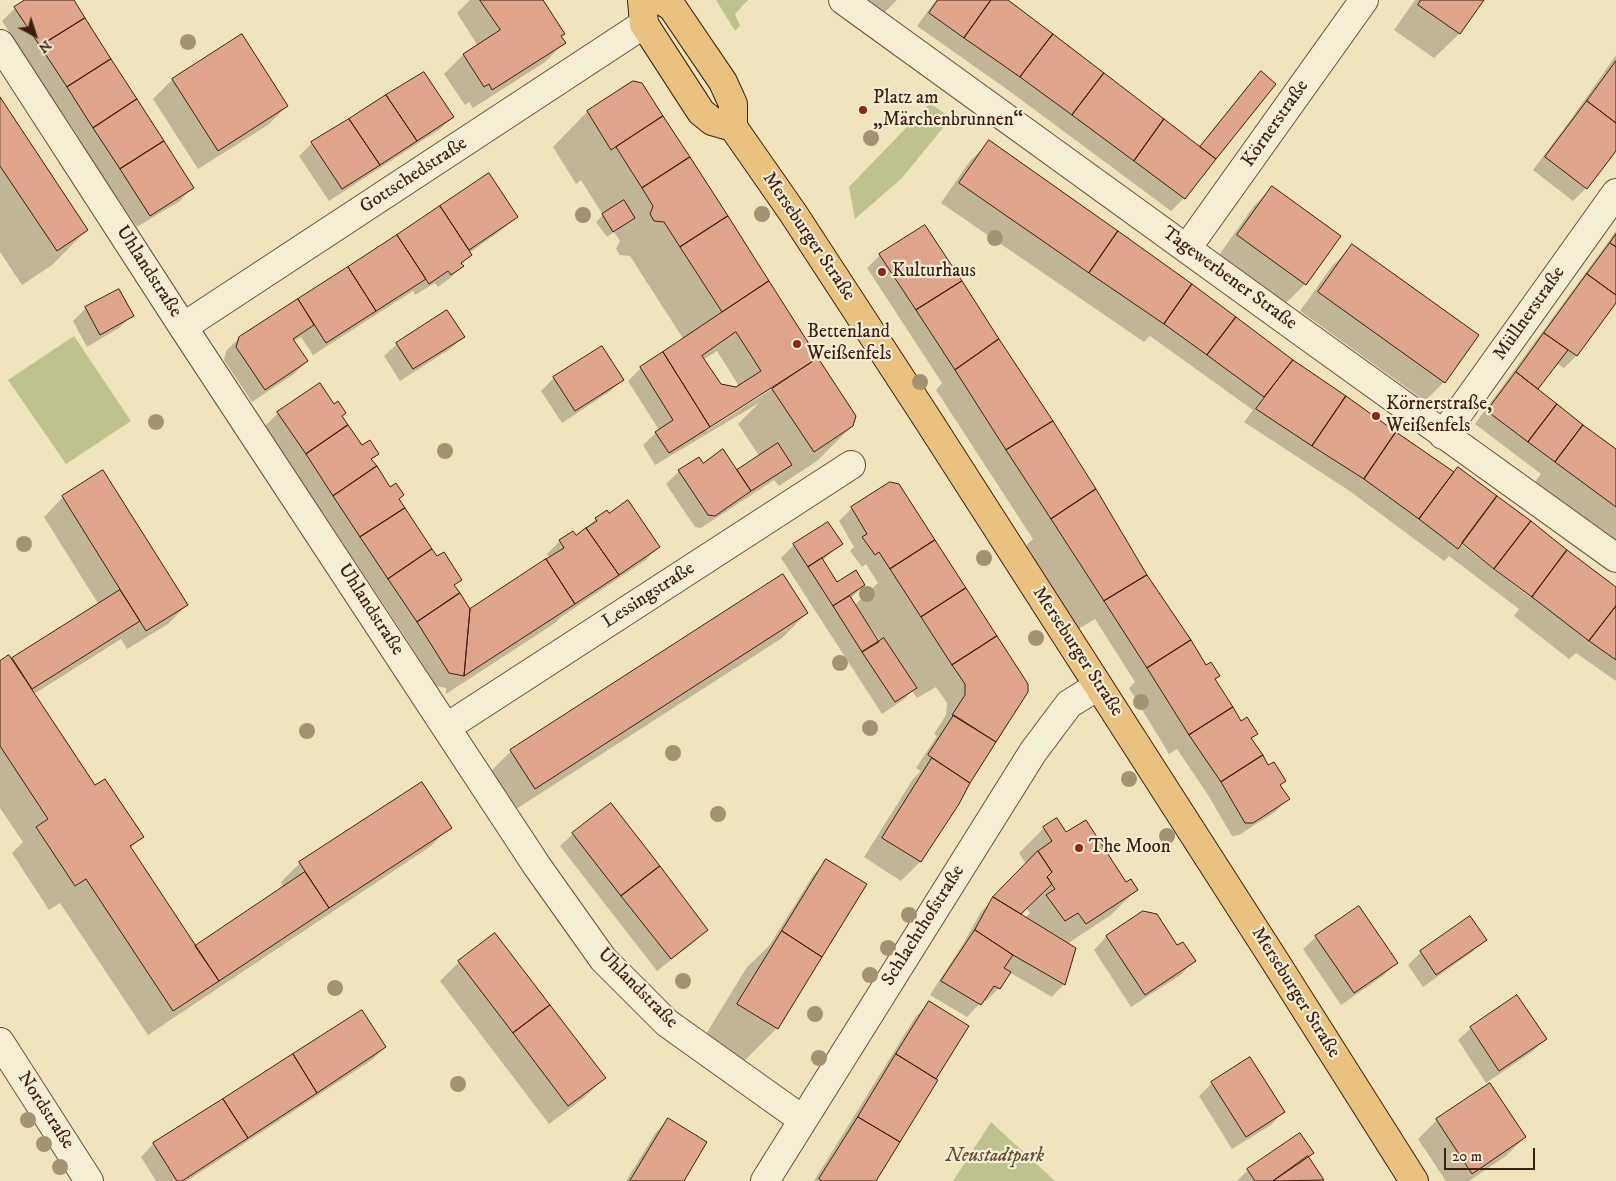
<!DOCTYPE html>
<html>
<head>
<meta charset="utf-8">
<style>
	body { margin:0 }
	#map { position:relative; width:1616px; height:1181px; overflow:hidden; background:#f0e4bd; font-family:"IM FELL DW Pica",serif }
	canvas { display:block }
	.north { position:absolute; left:10px; top:10px; width:50px; height:50px; -webkit-text-stroke:4px #f5edd4; paint-order:stroke; rotate:140deg; font-size:14px; font-weight:700; line-height:20px; text-align:center; color:#3f1e11 }
	.north::after { content:''; display:block; margin:auto; width:18px; height:22px; background:#3f1e11; clip-path:polygon(50% 0,100% 100%,50% 72%,0 100%) }
	.scale { position:absolute; left:1444px; top:1148px; width:91px; height:22px; box-sizing:border-box; border:2px solid #3f1e11; border-top:0; padding-left:6px; font-size:15px; line-height:18px; white-space:nowrap; color:#3f1e11; -webkit-text-stroke:4px #f5edd4; paint-order:stroke }
</style>
</head>
<body>
<div id="map">
<canvas width="1616" height="1181"></canvas>
<div class="north">N</div>
<div class="scale">20 m</div>
</div>
<script>
const context = document.querySelector('canvas').getContext('2d');
context.lineJoin = 'round';
function paint(path, color) { context.fillStyle = color; context.fill(path, 'evenodd'); }
function strokePath(path, color, width, dash) { context.strokeStyle = color; context.lineWidth = width; context.lineCap = dash ? 'butt' : 'round'; context.setLineDash(dash || []); context.stroke(path); }
function label(font, color, halo, rows, align = 'center') {
  context.font = font + ' "IM FELL DW Pica",serif'; context.lineWidth = 4.5; context.setLineDash([]); context.textBaseline = 'middle'; context.strokeStyle = halo; context.fillStyle = color; for (const [text, x, y, turn = 0] of rows) {
    context.save(); context.translate(x, y); context.rotate((+turn || 0) * Math.PI / 180); context.textAlign = isNaN(turn) ? turn : align; if (halo) context.strokeText(text, 0, 0); context.fillText(text, 0, 0); context.restore();
  }
}
paint(new Path2D(`
	M716 0H748L735 14 740 26 735 31Z
	M930 103 951 118 902 178 855 219 849 187Z
	M74 336 131 421 66 464 8 380Z
	M991 1122 1055 1181H953Z`), '#bec38e');
paint(new Path2D(`
	M27 0H72L192 188 180 201 137 227 110 187 85 203 59 163 81 141 2 21 15 8Z
	M470 0H541L563 34 560 37 564 43 545 62 473 108 469 102 465 105 444 74 463 55 478 46 457 13Z
	M857 0H897L880 17Z
	M936 0H1005L1199 147 1248 86 1261 73 1184 198 1171 211 1008 90 917 26Z
	M1415 0H1482L1459 34 1434 58 1394 30Z
	M242 36 287 106 268 125 198 169 153 99 172 80Z
	M1616 55V148L1586 188 1573 201 1533 170 1574 115Z
	M634 83 641 84 818 360 852 426 817 461 779 486 774 480 701 528 695 527 666 484 679 471 703 465 737 472 760 457 738 424 759 403 655 465 643 445 659 430 628 381 641 368 684 340 630 256 620 255 616 249 620 241 614 232 607 237 596 222 603 215 581 180 576 184 553 147 587 112ZM717 351 739 386 736 388 720 386 703 360ZM795 371 797 373 706 431 705 429Z
	M0 100 87 230 52 265 22 285 0 252Z
	M453 117 440 129 329 201 299 156 312 143Z
	M989 142 1395 433 1453 473 1458 468 1616 589V681L1576 653 1569 659 1514 616 1519 609 1449 556 1444 561 1351 492 1244 422 1253 410 1150 336 1144 342 941 203 970 161ZM1458 538 1530 594V597L1456 540Z
	M489 175 516 216 503 229 469 253 470 255 461 264 462 266 449 279 438 287 435 283 415 295 413 291 313 355 301 337 294 341 307 361 294 374 252 402 224 360 226 351 239 338 341 273Z
	M1272 188 1305 284 1286 303 1219 255 1253 207Z
	M925 227 1205 667 1219 676 1214 680 1241 722 1256 734 1250 739 1268 767 1285 781 1279 786 1288 799 1275 812 1239 835 1232 836 1208 795 1177 749 1169 754 1129 688 1135 682 1095 619 1070 634 1017 554 1033 539 936 390 942 383 867 268 880 255Z
	M1616 231V300L1576 356 1564 368 1556 363 1537 389 1616 450V550L1531 487 1541 474 1475 424Z
	M1353 246 1444 382 1425 401 1300 311 1333 265Z
	M86 308 132 315 119 328 87 347 73 321Z
	M463 337 450 349 400 381 384 356 397 344Z
	M602 348 622 380 609 392 562 423 541 391 554 378Z
	M278 413 341 417 361 447 377 454 371 460 390 488 403 495 398 500 437 558 460 580 454 586 470 610 550 559 547 554 560 541 573 532 576 536 596 519 658 547 646 560 561 617 555 623 446 694V688L436 686 404 635 265 426Z
	M103 472 187 605 168 624 127 649 121 639 34 694 95 787 142 837 130 849 195 947 284 888 281 882 300 863 450 827 431 846 148 1035 60 903 49 910 12 853 23 842 0 808V662L11 661 99 605 44 517 63 497Z
	M852 508 1027 685 958 803 920 862 901 881 864 857 913 779 921 771 916 768 937 736 934 734 946 715 947 703 936 687 917 698 912 691 903 700 882 714 781 558 794 545 841 544 822 561 837 583 864 585 850 599 854 606 878 583 866 564 862 567 850 551 854 547 839 521ZM871 628 881 642 878 643 869 629Z
	M807 613 782 638 510 813 486 776 511 751Z
	M1044 828 1066 834 1126 884 1136 890 1111 915 1067 944 1064 984 1052 997 1009 972 999 988 986 1001 983 1000 967 1017 930 995 963 944 981 912 1026 864 1019 853ZM1026 908 1030 913 1025 918 1019 915Z
	M573 834 707 930 694 942 657 971 560 846Z
	M827 861 777 1028 742 1063 703 1039 747 967 769 946 814 874Z
	M1143 912 1177 947 1194 961 1182 974 1131 1007 1094 950 1106 937Z
	M1469 918 1485 939 1472 952 1423 987 1408 965 1421 952Z
	M1316 937 1396 963 1383 976 1341 1005 1303 949Z
	M459 962 604 1078 585 1097 549 1124 440 981Z
	M929 1003 874 1181H814L916 1016Z
	M362 1012 385 1047 372 1060 187 1181H156L141 1157 153 1144Z
	M1471 1028 1545 1039 1532 1052 1486 1083 1458 1040Z
	M1212 1083 1283 1112 1271 1125 1232 1149 1199 1096Z
	M1489 1084 1525 1137 1506 1156 1469 1181H1446L1418 1139 1437 1120Z
	M669 1119 682 1181H626L656 1132Z
	M1300 1134 1308 1157 1324 1181H1237L1248 1170Z`), '#0003');
const building = new Path2D(`
	M25 0H74L85 18 40 46 14 7Z
	M480 0H543L565 34 561 36 566 43 492 90 489 84 484 87 463 54 500 30Z
	M938 0H991L964 38 929 13Z
	M991 0H1008L1053 34 1020 77 964 38Z
	M1421 0H1484L1460 34 1418 5Z
	M85 18 111 59 67 87 40 46Z
	M242 34 288 106 218 151 172 79Z
	M1053 34 1104 73 1072 115 1020 77Z
	M111 59 137 99 93 128 67 87Z
	M1616 61V123L1587 101Z
	M1261 71 1276 84 1216 159 1200 147Z
	M424 72 454 117 417 141 386 95Z
	M1104 73 1164 119 1134 161 1072 115Z
	M633 81 642 83 663 116 611 150 587 111Z
	M386 95 417 141 380 165 349 119Z
	M0 97 88 230 57 251 0 166Z
	M137 99 164 141 120 169 93 128Z
	M1587 101 1616 123V151L1587 189 1545 157Z
	M663 116 690 157 642 188 616 147Z
	M349 119 380 165 342 189 311 142Z
	M1164 119 1216 159 1185 199 1134 161Z
	M989 140 1118 231 1089 273 959 183Z
	M164 141 194 188 150 216 120 169Z
	M690 157 728 216 680 247 664 222 654 221 650 214 653 206 642 188Z
	M489 173 518 217 469 250 440 206Z
	M1272 186 1341 236 1306 285 1237 235Z
	M624 200 635 218 613 232 602 214Z
	M440 206 472 255 461 263 464 266 451 275 448 271 429 284 397 235Z
	M728 216 769 281 722 312 680 247Z
	M925 225 962 281 916 310 879 254Z
	M1118 231 1192 284 1164 324 1089 273Z
	M1616 234V247L1610 243Z
	M397 235 426 279 376 311 348 267Z
	M1610 243 1616 247V295L1587 274Z
	M1352 244 1479 335 1445 383 1318 292Z
	M348 267 376 311 326 343 298 299Z
	M1587 274 1616 295V303L1577 356 1544 333Z
	M769 281 818 358 710 427 663 352ZM736 332 761 371 736 387 721 384 702 356Z
	M962 281 999 339 955 370 916 310Z
	M1192 284 1236 317 1207 355 1164 324Z
	M119 289 134 316 100 335 85 307Z
	M298 299 314 325 293 339 308 361 265 390 236 347 239 337Z
	M447 310 465 337 413 369 396 343Z
	M1236 317 1293 360 1264 397 1207 355Z
	M1544 333 1568 350 1538 389 1516 372Z
	M999 339 1053 421 1006 450 955 370Z
	M602 346 624 380 575 411 553 377Z
	M663 352 710 427 669 453 655 432 673 420 640 367Z
	M818 358 856 416 853 426 814 452 772 389Z
	M1293 360 1346 396 1312 446 1256 409Z
	M1516 372 1557 404 1528 442 1487 411Z
	M320 383 334 404 338 401 346 413 342 416 348 425 306 454 277 412Z
	M1346 396 1396 432 1364 479 1312 446Z
	M1557 404 1583 425 1555 462 1528 442Z
	M1053 421 1096 489 1051 519 1006 450Z
	M348 425 362 445 370 440 379 454 371 459 377 466 333 496 306 454Z
	M1583 425 1616 449V507L1555 462Z
	M1396 432 1454 472 1419 519 1364 479Z
	M778 443 792 465 751 491 737 470Z
	M723 449 751 491 715 516 708 515 678 470 699 457 703 463Z
	M377 466 390 487 396 483 404 495 399 499 405 508 360 537 333 496Z
	M1458 467 1497 496 1458 549 1419 519Z
	M103 470 188 605 146 631 62 496Z
	M890 482 899 484 935 540 890 569 879 552 875 555 862 537 867 534 851 507Z
	M1096 489 1147 575 1104 601 1051 519Z
	M1497 496 1531 521 1494 569 1462 543Z
	M628 500 660 547 619 575 586 528 597 521 595 518 607 510 609 513Z
	M405 508 432 549 388 579 360 537Z
	M1531 521 1567 550 1532 597 1494 569Z
	M828 522 843 544 808 567 793 544Z
	M586 528 619 575 575 604 546 559 564 548 559 540 573 531 576 535Z
	M935 540 966 588 921 617 890 569Z
	M432 549 437 556 444 552 462 580 454 585 460 593 417 622 388 579Z
	M1567 550 1616 587V606L1589 641 1532 597Z
	M822 558 837 582 856 570 865 585 833 606 808 567Z
	M546 559 575 604 464 676 470 609Z
	M783 574 808 613 535 789 510 750Z
	M1147 575 1191 640 1147 668 1104 601Z
	M966 588 997 636 952 665 921 617Z
	M120 590 140 621 32 689 12 658Z
	M460 593 470 609 464 676 449 673 417 622Z
	M850 596 879 642 862 652 833 606Z
	M1616 606V660L1589 641Z
	M997 636 1028 684V692L996 742 952 715 965 695V684L952 665Z
	M884 638 917 688 895 702 862 652Z
	M1191 640 1206 665 1211 662 1220 676 1215 679 1233 707 1189 735 1147 668Z
	M9 655 95 785 105 779 144 837 130 846 219 981 173 1011 86 879 75 886 36 827 48 819 0 746V661Z
	M1233 707 1241 721 1247 717 1258 734 1251 738 1263 755 1221 782 1189 735Z
	M954 715 996 742 970 783 928 755Z
	M1263 755 1268 765 1274 762 1286 781 1280 785 1290 799 1253 823H1245L1221 782Z
	M932 758 970 783 959 804 921 862 882 838Z
	M422 782 452 828 329 908 299 862Z
	M611 803 660 866 621 896 572 833Z
	M1057 818 1066 832 1086 820 1126 882 1131 879 1138 890 1086 924 1078 913 1065 921 1046 895 1055 889 1047 877 1052 872 1038 851 1052 841 1043 827Z
	M1038 851 1052 872 1047 877 1052 884 1021 914 993 897Z
	M826 859 867 884 822 957 782 931Z
	M660 866 708 930 671 959 621 896Z
	M305 872 329 908 219 981 195 946Z
	M993 897 1076 948 1065 985 1013 955 975 930Z
	M1359 906 1398 963 1354 993 1315 936Z
	M1143 911 1157 914 1177 945 1183 942 1196 961 1145 995 1106 936Z
	M1470 916 1487 940 1436 975 1420 951Z
	M975 930 1013 955 1004 968 1011 972 1000 989 994 986 981 1005 941 981Z
	M782 931 822 957 778 1029 737 1004Z
	M495 933 550 1005 513 1033 458 961Z
	M1517 995 1547 1039 1499 1071 1470 1027Z
	M929 1001 969 1026 936 1079 896 1054Z
	M550 1005 606 1078 568 1106 513 1033Z
	M362 1010 386 1047 317 1093 293 1054Z
	M293 1054 317 1093 248 1138 223 1099Z
	M896 1054 938 1080 900 1142 858 1117Z
	M1250 1057 1285 1112 1246 1137 1211 1082Z
	M1490 1083 1526 1137 1472 1174 1436 1119Z
	M223 1099 248 1138 182 1181H177L153 1143Z
	M858 1117 900 1142 876 1181H822L819 1179Z
	M668 1118 707 1142 684 1181H630Z
	M1300 1133 1314 1153 1273 1181H1255L1247 1169Z
	M1308 1156 1324 1180 1273 1181Z`);
paint(building, '#dfa58b');
strokePath(building, '#3f1e11', 1);
const minor = new Path2D(`
	M843 0C1101 185 1357 374 1616 558
	M0 44 183 327 537 866 603 959 667 1023 803 1120
	M1187 248 1364 0
	M183 327 644 24
	M1443 435 1616 193
	M447 727 851 465
	M0 1042 89 1181
	M765 1181 1033 752 1069 704 1098 686`);
const major = new Path2D(`
	M642 0 644 24 701 112 712 121 733 127
	M661 0 672 7 723 82 733 104V127L793 213 926 417 1273 958 1414 1181`);
strokePath(minor, '#6b503c', 30);
strokePath(major, '#3f1e11', 30);
strokePath(minor, '#f5edd4', 28);
strokePath(major, '#e8c27e', 28);
context.fillStyle = '#a49373';
for (const [x, y] of [
	[188,42],
	[871,138],
	[762,214],
	[583,215],
	[995,238],
	[920,382],
	[156,422],
	[445,451],
	[24,544],
	[984,558],
	[867,594],
	[1036,638],
	[840,663],
	[1141,702],
	[870,728],
	[307,731],
	[673,753],
	[1129,779],
	[718,814],
	[1167,836],
	[909,915],
	[888,948],
	[870,975],
	[683,981],
	[335,988],
	[815,1014],
	[819,1058],
	[458,1084],
	[28,1120],
	[44,1144],
	[60,1167]
]) { context.beginPath(); context.arc(x, y, 8, 0, 2 * Math.PI); context.fill(); }
for (const [x, y, r, color] of [
	[863,110,5,"#8f2418"],
	[882,272,5,"#8f2418"],
	[797,344,5,"#8f2418"],
	[1376,416,5,"#8f2418"],
	[1079,848,5,"#8f2418"]
]) { const dot = new Path2D(); dot.arc(x, y, r, 0, 2 * Math.PI); context.fillStyle = color; context.fill(dot); strokePath(dot, '#f5edd4', 2); }
label('19px', '#3f1e11', '#f5edd4', [
	["Platz am",873,99],
	["„Märchenbrunnen“",873,121],
	["Kulturhaus",892,272],
	["Bettenland",807,333],
	["Weißenfels",807,355],
	["Körnerstraße,",1386,405],
	["Weißenfels",1386,427],
	["The Moon",1089,848]
], 'left');
label('19px', '#3f1e11', '#f5edd4', [
	["Körnerstraße",1276,124,-55],
	["Gottschedstraße",414,176,-33],
	["Merseburger Straße",808,237,56],
	["Uhlandstraße",148,272,57],
	["Tagewerbener Straße",1229,279,36],
	["Müllnerstraße",1530,314,-55],
	["Lessingstraße",649,596,-33],
	["Uhlandstraße",370,610,57],
	["Merseburger Straße",1077,652,57],
	["Schlachthofstraße",924,926,-58],
	["Uhlandstraße",637,989,45],
	["Merseburger Straße",1295,993,58],
	["Nordstraße",45,1111,57]
]);
label('italic 19px', '#655036', '#f5edd4', [
	["Neustadtpark",995,1157]
]);
</script>
</body>
</html>
